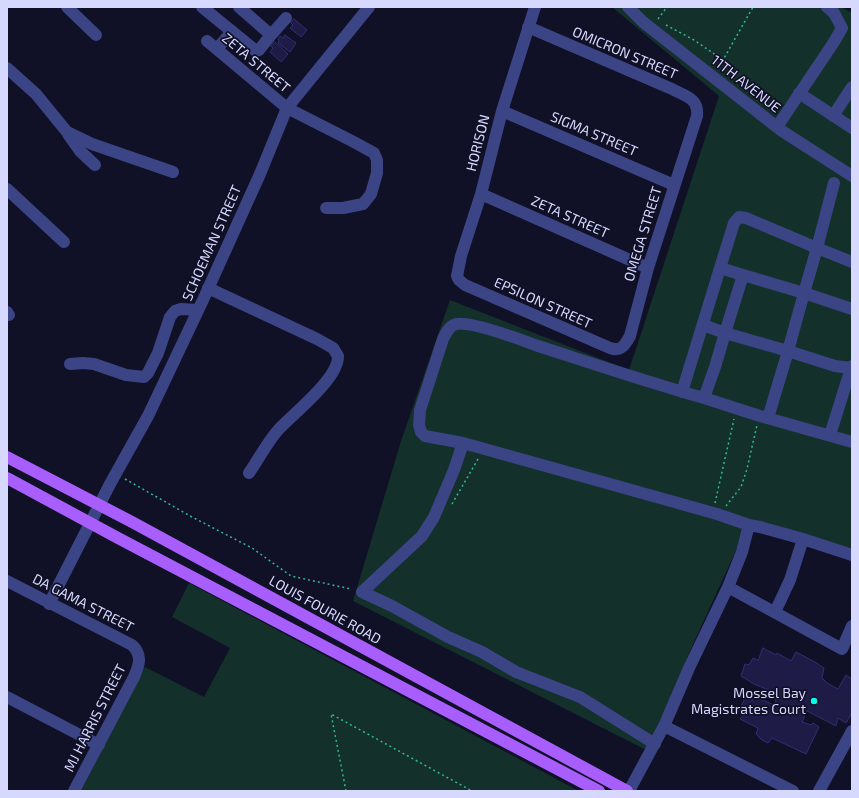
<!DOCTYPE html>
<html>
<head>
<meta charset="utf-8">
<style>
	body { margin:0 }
	#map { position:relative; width:859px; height:798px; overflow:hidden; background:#101026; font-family:"Exo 2",sans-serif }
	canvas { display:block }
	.frame { position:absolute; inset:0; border:8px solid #d6d8fe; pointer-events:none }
</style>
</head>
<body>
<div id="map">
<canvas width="859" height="798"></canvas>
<div class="frame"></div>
</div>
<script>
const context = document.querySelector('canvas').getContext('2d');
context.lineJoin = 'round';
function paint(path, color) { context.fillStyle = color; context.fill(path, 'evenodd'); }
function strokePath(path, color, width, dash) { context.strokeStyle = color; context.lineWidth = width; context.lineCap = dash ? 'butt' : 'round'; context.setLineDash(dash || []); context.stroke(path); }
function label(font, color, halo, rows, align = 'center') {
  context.font = font + ' "Exo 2",sans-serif'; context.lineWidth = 3.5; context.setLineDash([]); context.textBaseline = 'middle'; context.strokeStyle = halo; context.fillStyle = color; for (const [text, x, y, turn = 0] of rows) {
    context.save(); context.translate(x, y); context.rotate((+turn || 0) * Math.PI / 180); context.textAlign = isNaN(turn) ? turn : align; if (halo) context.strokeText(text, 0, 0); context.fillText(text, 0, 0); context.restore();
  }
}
paint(new Path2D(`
	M612 7H841L852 13V550L750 520 689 653 650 752 353 601 401 441 450 300 629 370 719 96Z
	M189 583 579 791H81L145 667 204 697 230 648 172 617Z`), '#13302b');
const building = new Path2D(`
	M294 19 307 30 301 37 290 28 293 25 291 23Z
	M285 35 296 43 290 52 278 43 279 40 278 39 280 36 283 38Z
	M275 42 288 54 281 62 270 52 273 48 271 46Z
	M763 648 776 655 777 653 791 661 796 652 815 662 824 668 822 678 827 683 838 689 846 675 852 679V713L846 723 838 718 836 726 807 711 802 722 811 725 813 723 819 727 806 754 772 738 768 743 762 740 756 734 758 728 740 719 744 714 739 711 745 698 749 697 752 701 754 696 774 705 776 700 773 698 776 693 754 684 741 676 745 664 749 665 753 658 758 660Z`);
paint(building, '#1e1c47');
strokePath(building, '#312e73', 1);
strokePath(new Path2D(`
	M658 19 667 7
	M666 25 694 40 723 60 753 7
	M125 479 192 517 252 548 291 576 351 589
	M715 503 734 419
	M452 504 478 459
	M726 506 741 487 747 469 757 425
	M346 791 331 714 472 791`), '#31b799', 1.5, [2, 3]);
strokePath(new Path2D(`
	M67 7 96 35
	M202 7 256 51 259 50 271 35 239 7
	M628 7 643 22 782 131 852 176
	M528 27 672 89C685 96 699 98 697 116L648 268 630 336C625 345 621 352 610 348L465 285 459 280 457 276 461 256 481 194 502 111 535 7
	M271 35 286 18
	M207 41 287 108 352 141 374 153 377 160V173L371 194 363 204 343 208H326
	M217 49 232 31
	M7 68 36 94 67 132 92 144 173 172
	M799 93 852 128
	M502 111 674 185
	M833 116 852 87
	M777 127 834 42 842 28 834 13 827 7
	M68 134 80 151 95 165
	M7 189 64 242
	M481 194 648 268
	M720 268 734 223 739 217 746 218 817 248 834 183
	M743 275 804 293 817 248 852 262
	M208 288 317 339 333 348 338 356C339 378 294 413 279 429 267 442 259 459 249 473
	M852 309 804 293 788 351 835 366 851 368 852 366
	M7 312 9 315
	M70 364 83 363 94 364 126 375 144 377 148 373 158 353 170 317 175 311 181 309 198 310
	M682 392 720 268 743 275 725 333 703 325
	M768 418 788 351 725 333 715 367 704 398 760 416 852 442
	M830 435 851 368
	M463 443 454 470 434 517 422 536 362 592 392 606 448 637 482 652 516 672 580 697 655 744
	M749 525 760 527 803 539
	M7 581 132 645C143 655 139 666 134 677L74 791
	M728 587 842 649 852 626
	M49 604 110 484 148 416 203 300 260 174 287 108 369 7
	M775 612 790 580 803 539 852 555
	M7 697 99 745
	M664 726 689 668 728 587 742 552 749 525 717 514 585 477 463 443 425 436 421 432 419 425 420 410 443 339C446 333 449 326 456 324 470 321 520 339 535 345 591 363 647 382 704 398
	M629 791 664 726 793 791
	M819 791 852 731`), '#3b4485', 12);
strokePath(new Path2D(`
	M7 457 132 522 627 791
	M7 478 118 538 599 791`), '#a85efd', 12);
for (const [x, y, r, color] of [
	[814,701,4,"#04fcec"]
]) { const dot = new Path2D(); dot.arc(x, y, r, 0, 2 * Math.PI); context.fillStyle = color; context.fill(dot); strokePath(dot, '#101026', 1.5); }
label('14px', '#d6d8fe', '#101026', [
	["OMICRON STREET",625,53,23],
	["ZETA STREET",256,63,40],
	["11TH AVENUE",746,84,38],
	["SIGMA STREET",594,134,23],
	["HORISON",478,143,-76],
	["ZETA STREET",570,217,24],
	["OMEGA STREET",643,234,-73],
	["SCHOEMAN STREET",212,243,-66],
	["EPSILON STREET",543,303,24],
	["DA GAMA STREET",83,603,27],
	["LOUIS FOURIE ROAD",325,610,29],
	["MJ HARRIS STREET",95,718,-63]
]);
label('14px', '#d6d8fe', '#101026', [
	["Mossel Bay",806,693],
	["Magistrates Court",806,709]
], 'right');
</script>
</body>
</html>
